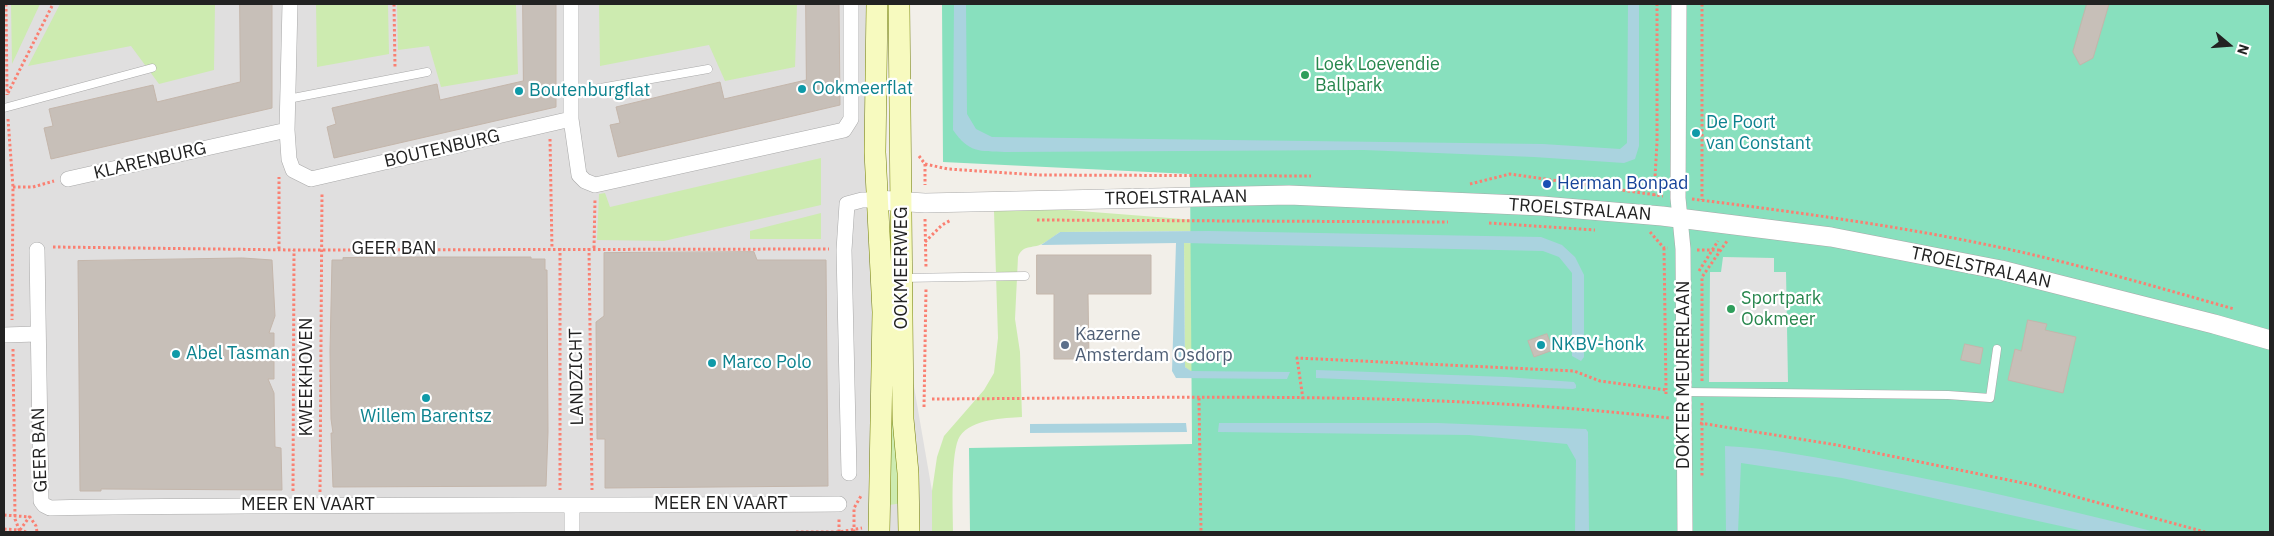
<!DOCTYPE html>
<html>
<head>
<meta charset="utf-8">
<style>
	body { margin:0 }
	#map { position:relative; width:2274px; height:536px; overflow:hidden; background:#f2efe9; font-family:"IBM Plex Sans",sans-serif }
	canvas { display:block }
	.frame { position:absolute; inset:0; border:5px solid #222; pointer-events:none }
	.north { position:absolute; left:2204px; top:20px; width:50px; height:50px; -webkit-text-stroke:4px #fff; paint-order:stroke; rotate:108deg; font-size:14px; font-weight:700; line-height:20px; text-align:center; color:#222 }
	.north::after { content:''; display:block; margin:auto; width:18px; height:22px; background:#222; clip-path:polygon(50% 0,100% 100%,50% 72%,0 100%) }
</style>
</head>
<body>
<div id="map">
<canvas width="2274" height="536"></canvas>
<div class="frame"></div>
<div class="north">N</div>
</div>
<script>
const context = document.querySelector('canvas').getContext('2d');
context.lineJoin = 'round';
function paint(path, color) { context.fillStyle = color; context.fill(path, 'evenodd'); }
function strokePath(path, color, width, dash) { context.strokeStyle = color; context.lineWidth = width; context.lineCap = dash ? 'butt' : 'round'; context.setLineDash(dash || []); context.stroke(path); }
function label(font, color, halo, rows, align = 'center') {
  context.font = font + ' "IBM Plex Sans",sans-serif'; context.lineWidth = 4.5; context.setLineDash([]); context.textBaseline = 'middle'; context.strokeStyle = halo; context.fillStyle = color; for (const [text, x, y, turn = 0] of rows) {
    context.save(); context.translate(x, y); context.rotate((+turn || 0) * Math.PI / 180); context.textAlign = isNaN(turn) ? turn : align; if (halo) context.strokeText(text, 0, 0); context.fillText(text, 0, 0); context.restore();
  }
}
paint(new Path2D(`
	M4 4H866L865 103 932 491V532H4Z`), '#e0dfdf');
paint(new Path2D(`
	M11 4H40L12 64Z
	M60 4H215L214 70 159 84 131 46 28 66Z
	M316 4H388L389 54 317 67Z
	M397 4H516L518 74 441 87 429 46 398 50Z
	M599 4H797L795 67 725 81 709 45 600 66Z
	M821 158V205L664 241 597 240 599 194 605 193 610 207Z
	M1054 209 1234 223 1382 222 1644 241 1655 253 1654 382 1316 370 1190 371 1185 367 1184 243 1543 251 1559 257 1572 273V356L1581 361 1584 357V275L1575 257 1562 245 1541 237 1209 231 1060 232C1054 236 1048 241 1042 244 1032 249 1023 244 1018 257L1015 319 1020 352 1022 417C1004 418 972 419 960 436 950 451 953 512 953 532H932V491L937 457 944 436 984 390 994 373 998 338 994 211Z
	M821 213V239H750V231Z
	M889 312 903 503 889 505Z`), '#cdebb0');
paint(new Path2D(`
	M942 4H2270V532H970L969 448 1192 444 1190 174 943 162Z`), '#88e0be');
paint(new Path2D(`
	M1723 257 1774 258V272H1786L1788 382H1709L1710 272H1721Z`), '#e2e2e2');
paint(new Path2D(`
	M954 4H966L967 114 976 129 992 137 1543 144 1620 149 1627 143 1628 4H1639V146L1635 159 1624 163 1534 157 1364 150 1005 152C979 151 969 153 953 130Z
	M1209 231 1541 237 1562 245 1575 257 1584 275V357L1581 361 1572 356V273L1559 257 1543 251 1184 243 1185 367 1191 371 1290 372 1287 379 1176 378 1172 371 1176 243 1041 245 1060 232Z
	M1316 370 1506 377 1574 382 1576 385V388L1573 389 1316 378Z
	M1186 423 1187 432 1030 433V424Z
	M1219 423H1438L1586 429 1588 432 1589 532H1575L1576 460 1567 444 1469 435 1218 432Z
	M1725 446C1774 448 1822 459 1871 468 1967 486 2061 508 2155 532H2088L1842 478 1741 463 1738 532H1726Z`), '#aad3df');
const building = new Path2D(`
	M240 4H272V108L51 159 44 128 53 126 49 109 153 85 157 102 240 82Z
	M523 4H556V107L334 158 327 127 336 124 332 108 437 84 440 100 523 81Z
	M806 4H839L840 105 618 157 610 125 620 123 616 107 720 82 724 99 806 80Z
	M2087 4H2109L2093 58 2080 65 2073 52Z
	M754 252 757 260H826L828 486 605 488V439H597L596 322 604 316V253Z
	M1037 255H1151V294H1088L1089 359H1054V294H1037Z
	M425 257H531V259H545V270H547L548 432 546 486 333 487 331 433H333L331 419 330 351 332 260H343V258Z
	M243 258 272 260 275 316 269 333H274V379H268L274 393 275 447 281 448 282 490 101 489V491H80L78 261Z
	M2028 320 2047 324 2045 330 2076 337 2063 393 2008 380 2015 349 2021 351Z
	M1547 334 1553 350 1534 357 1528 341Z
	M1965 344 1983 348 1980 364 1961 360Z`);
paint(building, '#c7bfb8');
strokePath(building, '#c4b6ab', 1);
const service = new Path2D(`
	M572 93 708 69
	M288 99 427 72
	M4 108 152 68
	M902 278 1025 276
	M1686 392 1948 395 1990 398 1997 349`);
const minor = new Path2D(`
	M1679 4 1678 198 1683 249 1685 532
	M571 119 579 175 585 181 595 185 844 130 851 119V4
	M287 130 289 159 293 170 311 179 571 119V4
	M68 179 287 130 290 4
	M37 250 41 501 44 505 50 508C313 504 576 506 839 504
	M4 335 37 334
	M849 473 844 250 847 204 862 200H877
	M572 532V506`);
const tertiary = new Path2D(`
	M877 200 925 203 1289 195 1542 206 1662 216 1831 237 2001 270 2214 324 2270 340`);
const secondary = new Path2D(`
	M877 4 875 152 883 312 879 532
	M899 4 903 419 908 473 909 532`);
strokePath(service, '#a9a9a9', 9);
strokePath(minor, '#a9a9a9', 16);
strokePath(tertiary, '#a9a9a9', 20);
strokePath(secondary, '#707d05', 22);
strokePath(new Path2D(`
	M6 4 7 95
	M394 4 395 67
	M1702 4V200
	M8 93 53 4
	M8 119 13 187 12 320
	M550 139 552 249
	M919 156 925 164V185
	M925 164 948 169 1039 175 1311 176
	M1470 184 1510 174 1663 196
	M13 187H33L54 181
	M1654 196 1657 142V4
	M1692 199C1796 212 1900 226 2003 248 2081 265 2157 287 2234 309
	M925 219 926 268
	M1037 220 1448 222
	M1489 223 1595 230
	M1650 232 1664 248H1668
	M925 242 942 225 951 220
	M53 247 294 250 829 249
	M560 248V490
	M589 248 592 490
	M594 248 595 199
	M1664 248 1666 390
	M279 249V177
	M1697 250H1720
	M1699 271 1718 241
	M13 349 15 519 20 532
	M1702 381V277L1727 241
	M1199 398 1201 532
	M932 399C1178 398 1425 390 1669 418
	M1303 399 1297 358 1574 371 1600 381 1666 390V394
	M1702 403V476
	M924 407 926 289
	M1700 423 1837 445 2033 485 2205 532
	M293 491 294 250
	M320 492 322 193
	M4 515 30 517 36 526 37 532
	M4 529 20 530 26 532
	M20 530 30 516
	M796 532H839L862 528
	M839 532V518
	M854 532V508L861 496`), '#fa8072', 3, [2.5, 2.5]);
strokePath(service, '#fff', 8);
strokePath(minor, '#fff', 15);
strokePath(tertiary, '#fff', 19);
strokePath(secondary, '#f7fabf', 21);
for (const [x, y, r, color] of [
	[1305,75,5,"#2e9e5b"],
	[802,89,5,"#0f9aa8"],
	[519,91,5,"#0f9aa8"],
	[1696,133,5,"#0f9aa8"],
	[1547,184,5,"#1a4fb4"],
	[1731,309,5,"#2e9e5b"],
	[1065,345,5,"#5c6f8a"],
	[1541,345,5,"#0f9aa8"],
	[176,354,5,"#0f9aa8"],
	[712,363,5,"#0f9aa8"],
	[426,398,5,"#0f9aa8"]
]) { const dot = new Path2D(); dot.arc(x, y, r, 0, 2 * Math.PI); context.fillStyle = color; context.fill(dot); strokePath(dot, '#fff', 2); }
label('18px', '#27864d', '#fff', [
	["Loek Loevendie",1315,65],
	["Ballpark",1315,86],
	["Sportpark",1741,299],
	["Ookmeer",1741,320]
], 'left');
label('18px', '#0d838f', '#fff', [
	["Ookmeerflat",812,89],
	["Boutenburgflat",529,91],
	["De Poort",1706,123],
	["van Constant",1706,144],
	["NKBV-honk",1551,345],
	["Abel Tasman",186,354],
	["Marco Polo",722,363],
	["Willem Barentsz",426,417,"center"]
], 'left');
label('18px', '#222', '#fff', [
	["BOUTENBURG",442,149,-13],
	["KLARENBURG",150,161,-13],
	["TROELSTRALAAN",1176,198,-1],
	["TROELSTRALAAN",1580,210,4],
	["GEER BAN",394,249],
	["OOKMEERWEG",902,268,-90],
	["TROELSTRALAAN",1981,268,12],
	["DOKTER MEURERLAAN",1684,375,-90],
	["KWEEKHOVEN",307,377,-90],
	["LANDZICHT",577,377,-91],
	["GEER BAN",40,450,-92],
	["MEER EN VAART",721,504],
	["MEER EN VAART",308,505]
]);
label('18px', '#164399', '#fff', [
	["Herman Bonpad",1557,184]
], 'left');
label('18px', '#4e5e75', '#fff', [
	["Kazerne",1075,335],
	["Amsterdam Osdorp",1075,356]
], 'left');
</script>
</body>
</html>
